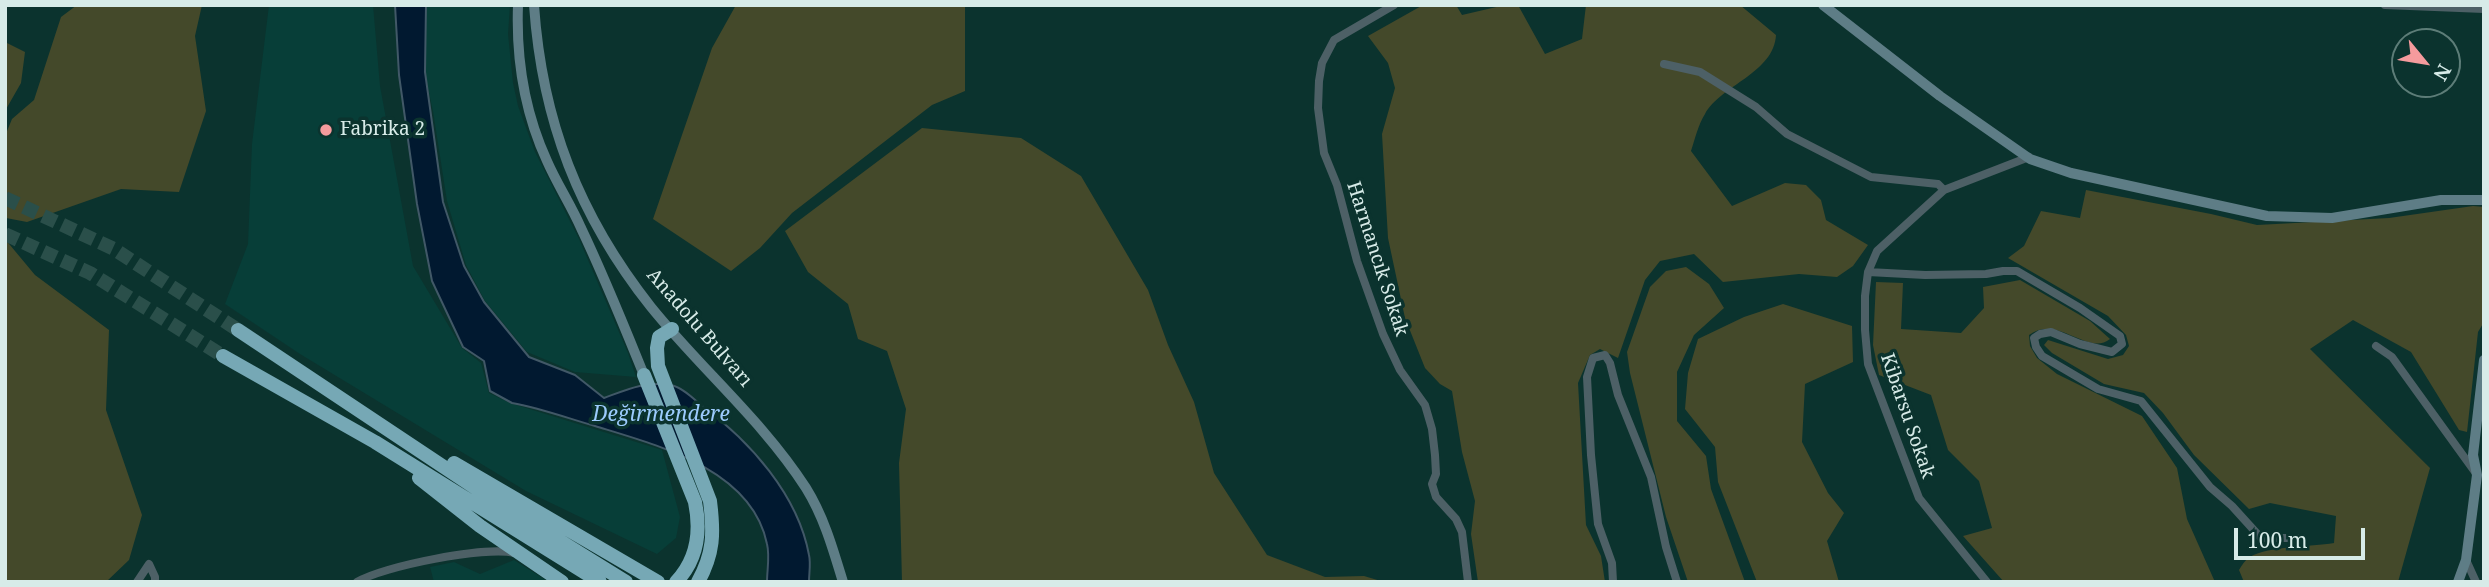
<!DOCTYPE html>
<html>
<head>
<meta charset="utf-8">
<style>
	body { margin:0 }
	#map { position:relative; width:2489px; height:587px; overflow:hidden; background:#0b332e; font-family:"Noto Serif",serif }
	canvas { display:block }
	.frame { position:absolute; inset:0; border:7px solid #d7ebe8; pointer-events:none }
	.north { position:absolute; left:2391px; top:28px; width:70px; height:70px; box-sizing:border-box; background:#0b332e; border:2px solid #5d7d78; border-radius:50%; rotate:120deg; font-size:19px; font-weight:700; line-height:28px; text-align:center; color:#d7ebe8 }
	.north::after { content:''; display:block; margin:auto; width:24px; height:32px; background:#f59b9d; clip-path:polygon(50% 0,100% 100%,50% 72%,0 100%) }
	.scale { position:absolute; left:2234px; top:528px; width:131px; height:32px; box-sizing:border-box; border:4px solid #d7ebe8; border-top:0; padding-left:9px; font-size:21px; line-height:24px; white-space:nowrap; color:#d7ebe8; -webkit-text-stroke:5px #0b332e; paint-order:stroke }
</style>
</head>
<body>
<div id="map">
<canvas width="2489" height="587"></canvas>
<div class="frame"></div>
<div class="north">N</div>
<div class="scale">100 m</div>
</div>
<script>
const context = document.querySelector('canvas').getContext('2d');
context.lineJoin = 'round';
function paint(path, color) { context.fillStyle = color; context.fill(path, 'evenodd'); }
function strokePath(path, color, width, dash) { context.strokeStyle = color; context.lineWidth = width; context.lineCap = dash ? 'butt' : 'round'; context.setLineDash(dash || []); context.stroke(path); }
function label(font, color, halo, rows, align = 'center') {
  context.font = font + ' "Noto Serif",serif'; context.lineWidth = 7; context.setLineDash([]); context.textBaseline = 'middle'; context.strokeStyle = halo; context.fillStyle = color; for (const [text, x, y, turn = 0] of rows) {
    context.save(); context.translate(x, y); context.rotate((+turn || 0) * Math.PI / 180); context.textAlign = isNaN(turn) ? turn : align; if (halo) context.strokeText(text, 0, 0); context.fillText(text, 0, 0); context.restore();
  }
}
paint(new Path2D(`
	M269 5H373L380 86 413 266 462 348 481 363 489 393 510 403 662 450 680 517 676 538 657 554 526 491 300 354 225 304 248 244 252 144Z
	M423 5H510L508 34 513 83 518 106 535 152 579 239 628 353 636 377 575 372 527 352 485 301 466 265 447 201 433 111 422 61Z
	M514 560 549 582H434L430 567 454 562 480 574Z`), '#073e38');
paint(new Path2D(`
	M77 5H202L195 36 206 111 179 192 121 189 27 222 6 218 7 190 5 136 12 119 34 100 61 17Z
	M736 5H965V91L932 105 792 213 760 248 731 271 653 219 712 48Z
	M1423 5H1456L1462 15 1505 5H1518L1545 54 1582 39 1586 5H1740L1776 35C1774 73 1721 85 1705 114 1698 125 1695 139 1691 151L1732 206 1785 183 1806 185 1821 200 1826 220 1868 245 1853 266 1837 277 1799 274 1723 282 1694 254 1660 261 1645 280 1618 358 1600 349 1590 355 1578 383 1586 525 1601 556 1605 582H1478L1471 534 1475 501 1462 452 1452 391 1440 384 1425 368 1405 318 1388 238 1382 134 1395 88 1388 63 1368 36Z
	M5 42 25 52 21 83 5 111Z
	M922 128 1021 138 1081 176 1148 290 1168 345 1194 402 1214 473 1267 555 1325 577 1364 576 1384 582H902L899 463 906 409 887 351 858 339 848 304 808 272 785 231Z
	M2086 190 2211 214 2257 225 2389 218 2473 206 2484 207V322L2478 332 2467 432 2459 430 2411 352 2353 320 2310 349 2430 468 2398 582H2244L2239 570C2242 565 2245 560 2250 557 2267 546 2311 547 2334 543L2336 516 2270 503 2249 509 2194 455 2163 413 2144 393 2104 384 2052 353 2044 345 2048 340 2108 359 2123 355 2129 346 2126 335 2108 316 2008 258 2024 246 2041 211 2080 218Z
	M5 239 35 275 109 330 106 410 142 515 129 560 106 582H5Z
	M1686 267 1709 284 1724 308 1694 335 1677 372V421L1706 456 1711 489 1745 582H1688L1666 517 1630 373 1627 352 1650 287 1666 271Z
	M2020 280 2090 321 2110 339C2088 357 2058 314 2029 335L2030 346 2037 358 2057 374 2142 416 2177 468 2187 519 2215 582H2004L1963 536 1992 528 1979 481 1948 450 1931 395 1879 375 1873 345 1876 282 1903 283 1901 329 1961 333 1984 308 1983 287Z
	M1783 304 1852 326 1853 362 1805 384 1802 442 1828 493 1844 513 1827 541 1839 582H1757L1718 482 1715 447 1685 409 1688 373 1698 339 1744 317Z`), '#44492a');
const water = new Path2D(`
	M395 5H426L425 72 443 202 464 266 484 302 529 357 575 375 604 398C628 389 645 381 671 385 682 387 694 399 702 406 750 441 798 495 809 555 811 563 809 573 809 582H767C767 570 770 556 767 544 752 469 657 445 595 426 567 418 540 408 512 403L490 391 484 361 463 347 432 281 417 204 399 75Z`);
paint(water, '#011930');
strokePath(water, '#415867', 2);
strokePath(new Path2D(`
	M5 198 114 249 238 330
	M5 234 90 273 223 356`), '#2a4f4a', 14, [14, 7]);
strokePath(new Path2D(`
	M1394 5 1334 40 1322 63 1319 81 1318 108 1324 153 1337 185 1357 261 1383 334 1400 370 1425 405 1432 429 1435 455 1436 474 1432 484 1436 497 1456 519 1462 532 1468 582
	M2385 5 2484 9
	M1664 64 1700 72 1756 107 1787 134 1871 177 1938 184 1944 190
	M1868 272 1925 275 1986 274 2003 271H2017L2080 308 2120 336 2122 344 2112 352 2080 344 2051 332 2040 334 2034 338 2036 347 2042 356 2098 389 2141 401 2210 487 2232 506 2261 538H2302
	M2376 346 2392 357 2475 472
	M2466 560 2476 582
	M137 582 149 564 155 577V582
	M357 582C383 566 486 546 514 553
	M1613 582 1612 563 1598 524 1591 455 1587 377 1593 358 1605 355 1610 363 1618 395 1651 477 1666 547 1677 582
	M1987 582 1919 498 1868 364 1865 330V296L1868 272 1877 251 1944 190 2029 157`), '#4d6066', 8);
strokePath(new Path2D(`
	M518 5C516 60 524 111 547 161 557 184 571 205 581 228 604 276 624 326 644 375
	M534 5C542 121 579 216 651 307 701 369 763 421 806 488 824 517 833 549 843 582
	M1823 5 1940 96 2030 159 2071 173 2267 216 2332 218 2441 200H2484
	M2458 582 2466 560 2477 475 2473 455 2484 360`), '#5e7d86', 10);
strokePath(new Path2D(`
	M672 329 659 337 657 348 658 366 710 501C714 533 714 553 698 582
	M238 330 489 497 626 582
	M223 356 375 442 600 582
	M644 375 695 502C701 531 698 559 676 582
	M454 463 658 582
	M419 478 480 526 562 582`), '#76a8b5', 14);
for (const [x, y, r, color] of [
	[326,130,7,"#f59b9d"]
]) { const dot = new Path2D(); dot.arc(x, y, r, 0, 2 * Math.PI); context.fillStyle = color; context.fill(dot); strokePath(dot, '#0b332e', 2.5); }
label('19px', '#d7ebe8', '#0b332e', [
	["Fabrika 2",340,130]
], 'left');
label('19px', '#d7ebe8', '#0b332e', [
	["Harmancık Sokak",1377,259,72],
	["Anadolu Bulvarı",699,328,49],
	["Kibarsu Sokak",1907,416,71]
]);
label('italic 21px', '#9ccbfd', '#0b332e', [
	["Değirmendere",661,415]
]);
</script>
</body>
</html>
